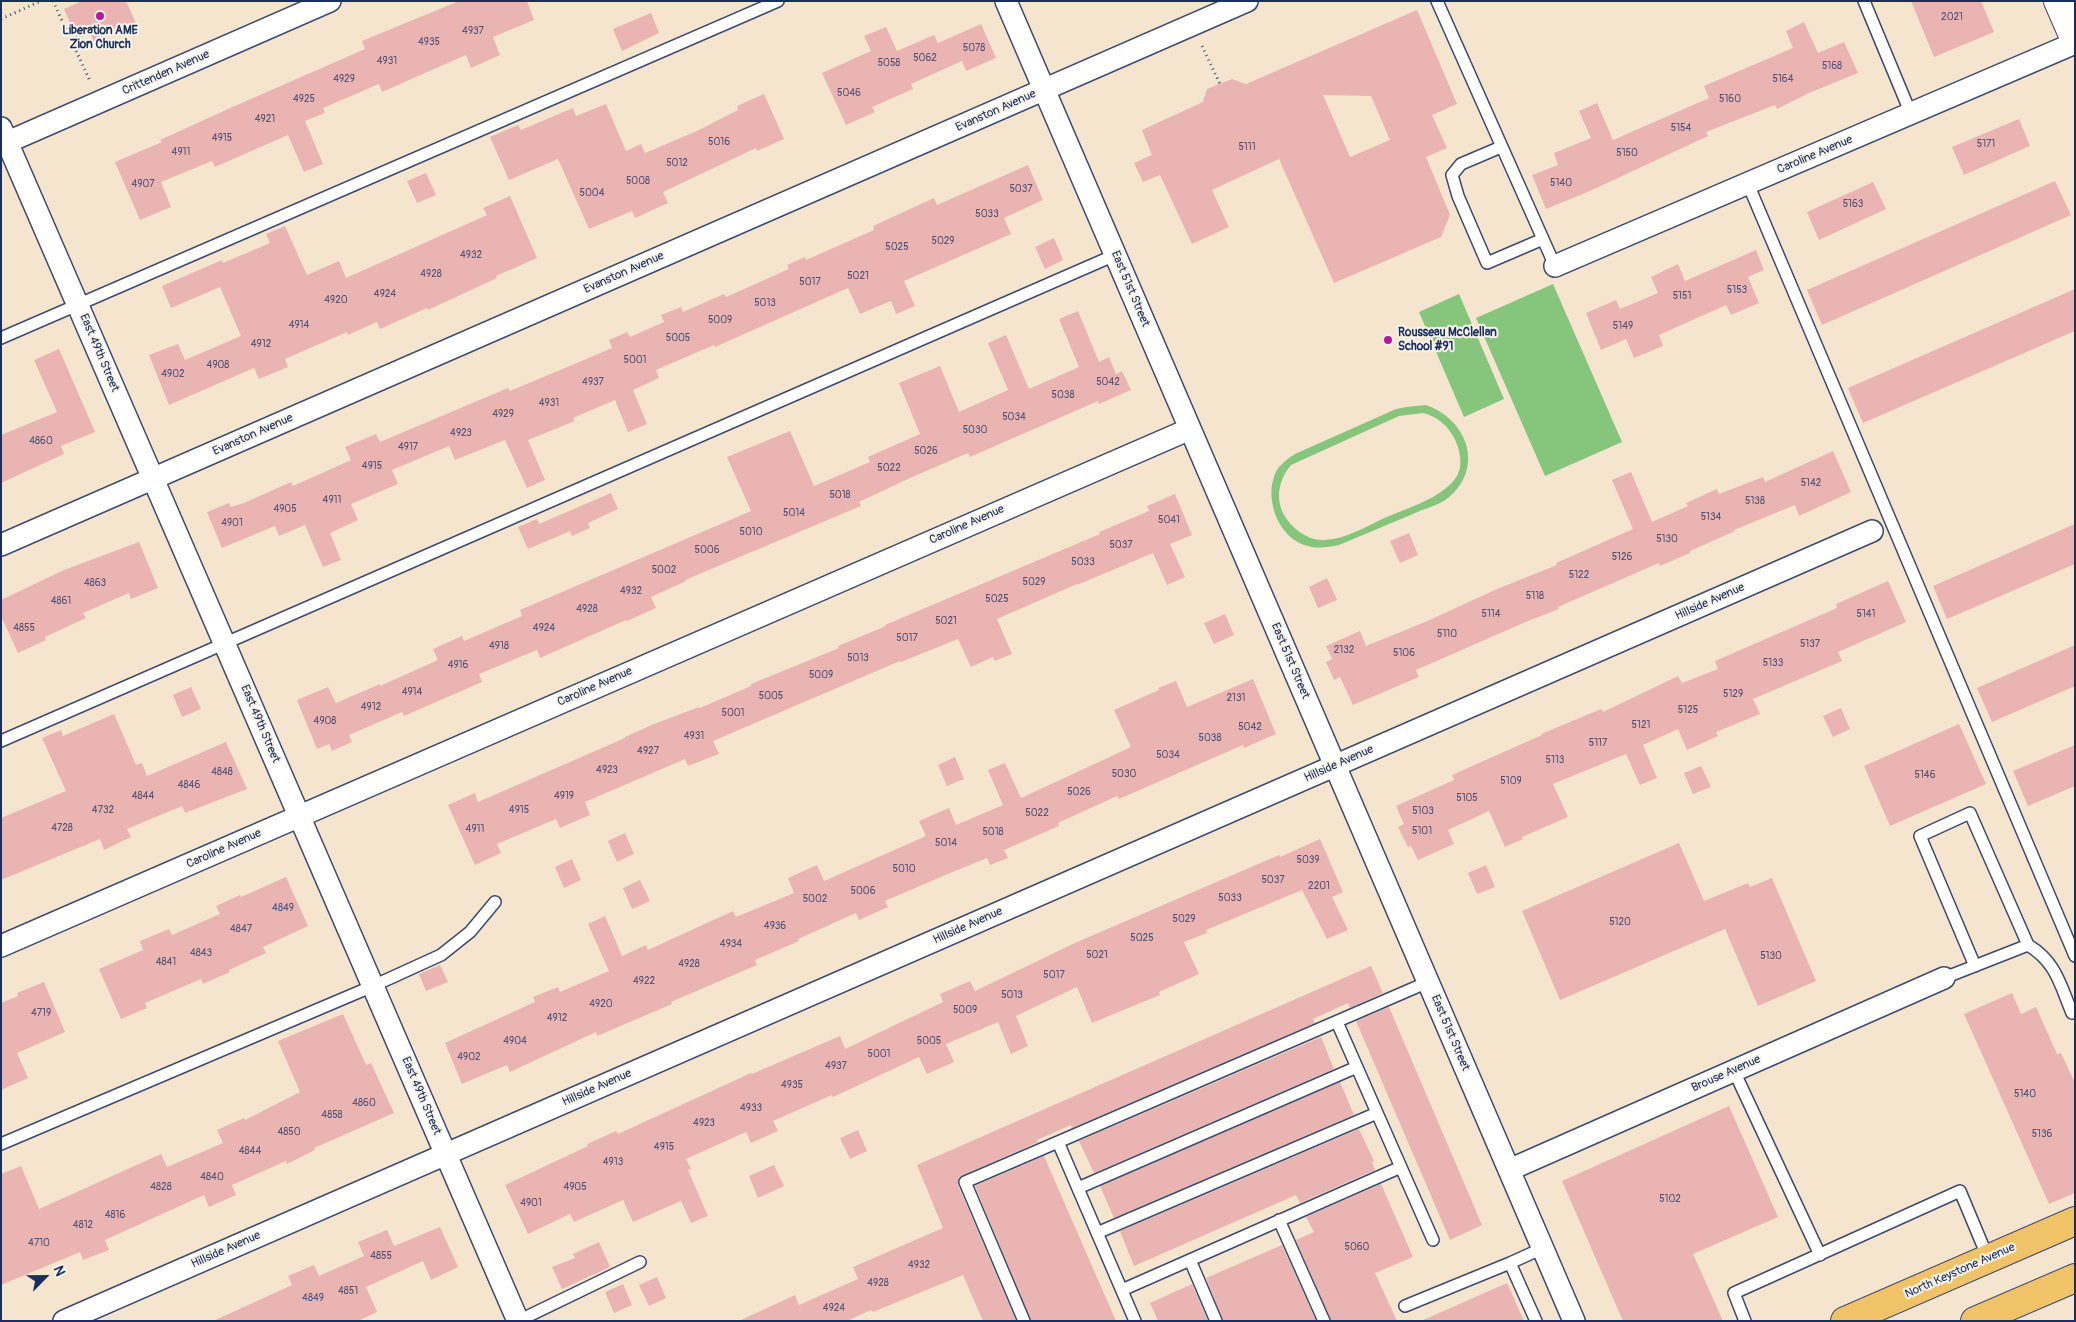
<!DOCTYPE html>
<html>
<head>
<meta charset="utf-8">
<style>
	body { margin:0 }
	#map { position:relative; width:2076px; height:1322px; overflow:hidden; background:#f5e5cf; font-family:Pangolin,sans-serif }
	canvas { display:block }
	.frame { position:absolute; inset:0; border:2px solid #1b2f5e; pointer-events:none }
	.north { position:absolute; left:20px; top:1252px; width:50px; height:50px; -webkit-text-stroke:4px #f7f3e8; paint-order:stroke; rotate:67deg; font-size:14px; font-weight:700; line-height:20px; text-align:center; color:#1b2f5e }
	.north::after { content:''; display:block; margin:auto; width:18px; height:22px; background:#1b2f5e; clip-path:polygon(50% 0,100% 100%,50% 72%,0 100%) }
</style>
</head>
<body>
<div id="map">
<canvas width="2076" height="1322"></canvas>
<div class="frame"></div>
<div class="north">N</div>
</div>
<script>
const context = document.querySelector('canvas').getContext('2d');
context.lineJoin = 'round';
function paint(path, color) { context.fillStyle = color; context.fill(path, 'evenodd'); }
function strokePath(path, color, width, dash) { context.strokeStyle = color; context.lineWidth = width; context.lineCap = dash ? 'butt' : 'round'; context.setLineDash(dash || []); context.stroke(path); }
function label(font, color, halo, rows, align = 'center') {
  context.font = font + ' Pangolin,sans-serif'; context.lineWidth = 4; context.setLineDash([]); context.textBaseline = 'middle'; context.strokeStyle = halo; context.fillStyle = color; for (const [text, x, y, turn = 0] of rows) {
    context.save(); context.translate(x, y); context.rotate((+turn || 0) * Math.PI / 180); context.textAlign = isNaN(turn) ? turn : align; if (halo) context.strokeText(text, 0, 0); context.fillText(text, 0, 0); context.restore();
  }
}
paint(new Path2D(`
	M1553 284 1622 442 1545 476 1476 318Z
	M1459 294 1504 399 1464 417 1419 312Z
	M1426 405C1445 412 1459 424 1466 444 1472 465 1465 484 1448 498 1441 504 1429 507 1420 511 1393 522 1366 534 1339 545 1329 547 1318 549 1308 546 1280 540 1265 502 1274 477 1277 466 1286 460 1295 454L1396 409 1406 407ZM1423 413C1436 416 1446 424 1453 436 1459 446 1464 464 1457 476 1452 485 1440 493 1431 498 1418 505 1403 510 1389 516 1368 525 1344 541 1321 540 1305 539 1292 528 1284 515 1275 498 1279 479 1291 465L1399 416Z`), '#86c57c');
paint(new Path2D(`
	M82 1H126L136 23 94 42 90 33 77 39 64 9Z
	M459 1H527L534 20 493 37 500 55 471 68 466 55 382 92 379 84 323 108 325 113 305 121 323 164 304 172 288 135 215 167 212 161 161 182 171 207 140 220 115 162 162 142 160 140 228 109 365 49 362 41Z
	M1911 1H1981L1994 32 1934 57Z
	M1417 10 1457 104 1432 115 1447 148 1426 157 1450 215 1441 237 1334 283 1279 159 1212 190 1229 227 1192 244 1160 175 1143 182 1134 163 1152 155 1142 130 1203 102 1207 89 1232 79 1246 84ZM1323 95 1371 96 1390 140 1350 157Z
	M651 13 659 33 622 51 613 29Z
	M1804 22 1818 53 1844 42 1858 73 1809 93 1777 109 1775 105 1706 132 1708 136 1590 191 1546 209 1532 175 1558 165 1554 153 1591 138 1579 111 1597 103 1613 140 1709 98 1704 86 1793 48 1786 31Z
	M981 24 996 58 966 71 962 61 911 84 913 89 872 107 875 112 846 125 822 73 871 51 864 36 886 27 897 51 934 35 938 43Z
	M764 94 784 139 757 151 756 148 663 192 668 203 635 218 632 211 589 229 558 159 509 180 490 137 518 125 521 130 573 108 576 116 606 104 626 151 641 144 645 153 697 131 738 110 737 106Z
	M2019 119 2030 146 1964 175 1952 147Z
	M1028 165 1043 200 1004 218 1011 234 904 281 915 306 896 314 891 301 860 314 848 288 715 347 714 345 656 370 659 378 633 390 647 424 628 432 615 400 573 418 575 421 528 440 545 480 527 488 505 440 455 460 449 446 392 470 398 484 351 504 358 520 330 533 341 560 323 567 305 525 279 536 275 526 222 548 207 512 229 503 231 507 244 503 291 482 293 486 351 460 345 447 376 434 380 442 508 388 510 391 572 365 612 348 609 340 627 332 630 337 664 322 661 315 681 307 683 312 724 294 726 297 789 269 787 265 805 257 806 260 874 230 873 226 934 198 937 205Z
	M426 173 436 195 417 203 407 181Z
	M2055 181 2071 215 1822 325 1807 290Z
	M1873 182 1886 209 1819 240 1807 212Z
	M510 196 537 258 496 276 497 278 428 310 427 308 380 329 377 322 348 335 347 332 285 359 288 367 259 379 254 368 169 405 149 355 178 344 185 360 241 336 220 287 171 308 162 286 222 260 223 263 270 243 266 234 285 226 307 275 339 261 346 278 487 215 483 208Z
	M1054 238 1063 260 1045 269 1035 247Z
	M1756 250 1764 270 1748 277 1759 303 1731 315 1726 305 1659 335 1663 346 1634 358 1626 339 1601 350 1586 313 1616 300 1620 309 1658 293 1651 277 1678 264 1685 281Z
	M2075 289V331L1863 423 1848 388Z
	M1078 311 1099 362 1109 357 1116 374 1122 371 1131 390 1099 404 1098 401 970 457 968 453 910 478 859 502 861 506 685 580 686 581 651 597 656 608 627 621 626 620 540 658 537 650 479 674 482 682 404 716 402 712 349 735 352 742 332 751 329 744 317 749 297 700 328 687 336 703 380 684V686L438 660 433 649 462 636 464 641 522 616 520 610 751 511 727 457 790 431 814 486 870 462 868 457 920 434 899 383 940 366 959 412 1008 390 988 343 1006 335 1029 389 1079 367 1059 319Z
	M59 349 95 432 61 446 64 454 1 483V435L57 412 34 360Z
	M1833 451 1851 492 1799 516 1795 505 1734 530 1735 531 1690 551V553L1660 566 1659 563 1558 607 1559 609 1528 621 1416 670 1419 677 1353 705 1340 677 1334 680 1326 662 1332 659 1326 646 1360 631 1366 646 1425 622 1497 589 1557 565 1556 563 1633 529 1612 480 1631 472 1652 522 1688 506 1686 503 1717 489 1719 494 1763 477 1765 482Z
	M611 493 618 509 588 523 590 528 572 536 570 531 528 549 518 527 537 519 539 524Z
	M1175 494 1192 535 1170 544 1185 577 1167 585 1153 553 1077 585V584L997 619 1012 654 995 661 993 657 971 667 958 639 901 662 900 661 713 741 719 754 688 766 685 759 585 802 590 815 560 828 556 819 497 844 501 853 475 865 448 805 475 793 478 802 625 738V737L654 724 699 707 700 708 751 686V684L839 648 838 646 886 626 885 625 1100 534 1099 532 1149 511 1147 506Z
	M2075 524V564L1947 619 1933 586Z
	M1409 533 1418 555 1400 563 1390 541Z
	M139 542 158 588 131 599 129 593 83 613 86 618 45 637 46 640 18 653 1 616V600L64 570Z
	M1327 578 1337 600 1318 608 1309 587Z
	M1888 581 1906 622 1838 652 1842 661 1753 699 1760 714 1716 732 1718 736 1687 750 1678 729 1643 745 1657 778 1640 785 1626 754 1553 784 1568 817 1522 837 1523 839 1505 847 1489 811 1448 830 1454 844 1418 860 1411 846 1408 847 1398 827 1404 824 1396 806 1454 780 1452 775 1542 735 1541 734 1601 709 1603 712 1678 676 1682 683 1718 669 1715 661 1837 608 1836 604Z
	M1225 614 1234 635 1214 644 1204 623Z
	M2075 645V686L1992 722 1977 688Z
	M1253 679 1276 734 1244 748 1243 745 1119 799 1117 796 1058 823 1059 826 1004 850 1008 858 990 865 987 858 943 876 885 901 888 907 859 920 856 913 798 939 799 941 755 960 757 965 671 1002 672 1004 597 1036 596 1032 510 1072 507 1065 462 1084 445 1043 535 1002 533 997 558 987 560 992 609 971 588 924 605 916 622 956 646 945 648 950 733 911 736 917 794 893 788 878 817 865 824 881 926 836 919 821 949 808 956 825 1003 805 988 770 1005 763 1021 798 1131 747 1114 710 1159 690 1158 688 1176 681 1187 707Z
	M191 687 201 709 182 717 173 695Z
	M1841 708 1850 729 1833 737 1823 716Z
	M114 714 136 765 142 763 147 776 226 742 247 789 185 813 182 806 127 829 131 837 104 850 100 839 1 880V818L66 791 42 738 61 730 63 736Z
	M1959 724 1986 784 1890 826 1864 766Z
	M2075 745V786L2028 806 2013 771Z
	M955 757 964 779 947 786 938 765Z
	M1701 766 1711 787 1693 794 1684 773Z
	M625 833 634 854 617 862 608 841Z
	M1320 839 1343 892 1332 897 1348 930 1327 939 1302 890 1206 930 1207 933 1184 942 1199 974 1159 992 1160 995 1092 1023 1077 987 1016 1016 1028 1046 1011 1054 998 1022 946 1044 954 1062 927 1074 919 1057 833 1097 832 1095 773 1121 778 1131 751 1143 746 1132 686 1159 691 1169 688 1170 708 1216 691 1223 681 1201 633 1222 623 1200 574 1222 570 1214 528 1234 505 1185 588 1146 587 1144 616 1131 618 1134 751 1073 752 1074 840 1036 845 1049 943 1002 940 994 970 981 975 991 1075 943 1279 855 1280 857Z
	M1679 843 1704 901 1748 883 1750 887 1772 878 1816 981 1758 1006 1725 929 1560 1000 1522 911Z
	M572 859 581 880 564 888 555 867Z
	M1486 865 1495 887 1477 894 1468 873Z
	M286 877 308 926 263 947 266 953 229 970 230 972 203 984 201 979 145 1003 147 1008 121 1019 99 969 143 950 140 941 169 929 172 935 220 914 216 906 240 895 241 897Z
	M640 880 650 901 632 909 623 888Z
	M440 965 448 982 426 991 419 974Z
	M1371 966 1383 993 1350 1008 1348 1003 1313 1019 1315 1023 1072 1128 1071 1125 1037 1140 1038 1142 959 1177 958 1185 1016 1321H983L963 1275 873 1312 871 1310 847 1321H739L795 1295 799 1305 858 1279 853 1267 943 1228 917 1165Z
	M44 982 65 1032 17 1053 28 1078 1 1090V1003L18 996 17 993Z
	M2012 993 2021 1014 2036 1007 2057 1054 2061 1053 2075 1083V1193L2049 1204 1964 1014Z
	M1389 1007 1482 1225 1450 1240 1356 1021Z
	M343 1014 366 1065 371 1063 394 1113 314 1148 315 1150 287 1164 286 1161 232 1185 236 1195 209 1207 204 1195 105 1240 109 1250 83 1260 80 1252 1 1285V1174L21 1166 39 1209 161 1154 167 1167 223 1143 217 1130 244 1118 245 1120 300 1092 278 1041Z
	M1321 1037 1334 1069 1094 1173 1079 1141Z
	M1340 1082 1354 1115 1114 1218 1100 1186Z
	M1729 1106 1778 1217 1693 1254 1723 1321H1623L1562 1181Z
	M1359 1129 1374 1161 1372 1162 1375 1170 1300 1203 1296 1195 1134 1266 1120 1231Z
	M858 1130 867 1151 850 1159 840 1138Z
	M1044 1156 1116 1321H1031L975 1186Z
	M774 1165 784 1186 758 1198 749 1176Z
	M1381 1184 1413 1257 1375 1273 1397 1321H1331L1296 1240 1314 1232 1306 1217Z
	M440 1227 458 1267 431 1280 423 1261 366 1287 377 1312 358 1321H213L292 1285 288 1276 314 1265 319 1276 364 1256 358 1242 387 1230 394 1246Z
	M599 1242 610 1267 562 1289 552 1267 575 1258 573 1254Z
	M1282 1245 1316 1321H1223L1206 1278Z
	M657 1277 666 1298 649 1306 639 1285Z
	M1507 1283 1524 1321H1421Z
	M623 1284 632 1305 614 1313 605 1292Z
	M1192 1284 1208 1321H1158L1150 1303Z`), '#eab4b2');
const service = new Path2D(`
	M1437 1 1555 266
	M1864 1 1911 114
	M1501 147 1461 164 1452 175 1458 196 1487 263 1543 239
	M1748 184 2075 956
	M1 338 778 1
	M1 741 1115 255
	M1975 966 1920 836 1970 813 2028 945
	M1944 978 2028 945C2056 962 2060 984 2072 1013L2075 1012
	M1337 1022 1433 1240
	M1734 1071 1820 1255
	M1058 1142 1428 982
	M1 1144 373 986 441 955 470 932 495 902
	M1078 1188 1357 1067
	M1279 1220 1324 1321
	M1097 1233 1377 1113
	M1190 1260 1216 1321
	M1510 1263 1543 1248
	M1122 1290 1401 1167
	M1405 1306 1510 1263 1536 1321
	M518 1321 640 1262
	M1024 1321 965 1182 1058 1142 1135 1321
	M1745 1321 1734 1293 1960 1191 1988 1258`);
const minor = new Path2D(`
	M1006 1 1574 1321
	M1 128 518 1321
	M1 145 330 1
	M1555 266 2075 43
	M1 545 1247 1
	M1 946 1190 429
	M1509 1170 1944 978
	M64 1321 1872 531`);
const tertiary = new Path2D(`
	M2058 1 2075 40`);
const primary = new Path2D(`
	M1845 1321 2075 1221
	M1975 1321 2075 1278`);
strokePath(service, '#3c4a6f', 14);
strokePath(minor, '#3c4a6f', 24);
strokePath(tertiary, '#3c4a6f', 30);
strokePath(primary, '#3c4a6f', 30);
strokePath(new Path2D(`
	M53 1 90 81
	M1 19 41 1
	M1202 46 1220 84`), '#3c4a6f', 3, [1, 4]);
strokePath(service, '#fff', 11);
strokePath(minor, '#fff', 21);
strokePath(tertiary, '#fff', 28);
strokePath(primary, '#f1c369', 28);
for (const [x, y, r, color] of [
	[100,16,5,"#b5179e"],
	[1388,340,5,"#b5179e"]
]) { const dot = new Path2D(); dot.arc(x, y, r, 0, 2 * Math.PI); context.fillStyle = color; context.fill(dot); strokePath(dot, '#f7f3e8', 2); }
label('10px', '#4f5073', null, [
	["2021",1952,17],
	["4937",473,31],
	["4935",429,42],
	["5078",974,48],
	["5062",925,58],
	["4931",387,61],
	["5058",889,63],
	["5168",1832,66],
	["4929",344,79],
	["5164",1783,79],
	["5046",849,93],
	["4925",304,99],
	["5160",1730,99],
	["4921",265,119],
	["5154",1681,128],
	["4915",222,138],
	["5016",719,142],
	["5171",1986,144],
	["5111",1247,147],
	["4911",181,152],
	["5150",1627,153],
	["5012",677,163],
	["5008",638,181],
	["5140",1561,183],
	["4907",143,184],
	["5037",1021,189],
	["5004",592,193],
	["5163",1853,204],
	["5033",987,214],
	["5029",943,241],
	["5025",897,247],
	["4932",471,255],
	["4928",431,274],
	["5021",858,276],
	["5017",810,282],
	["5153",1737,290],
	["4924",385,294],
	["5151",1682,296],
	["4920",336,300],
	["5013",765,303],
	["5009",720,320],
	["4914",299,325],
	["5149",1623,326],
	["5005",678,338],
	["4912",261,344],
	["5001",635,360],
	["4908",218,365],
	["4902",173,374],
	["4937",593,382],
	["5042",1108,382],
	["5038",1063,395],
	["4931",549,403],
	["4929",503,414],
	["5034",1014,417],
	["5030",975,430],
	["4923",461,433],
	["4860",41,441],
	["4917",408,447],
	["5026",926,451],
	["4915",372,466],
	["5022",889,468],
	["5142",1811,483],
	["5018",840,495],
	["4911",332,500],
	["5138",1755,501],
	["4905",285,509],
	["5014",794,513],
	["5134",1711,517],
	["5041",1169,520],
	["4901",232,523],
	["5010",751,532],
	["5130",1667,539],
	["5037",1121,545],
	["5006",707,550],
	["5126",1622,557],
	["5033",1083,562],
	["5002",664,570],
	["5122",1579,575],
	["5029",1034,582],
	["4863",95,583],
	["4932",631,591],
	["5118",1535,596],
	["5025",997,599],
	["4861",61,601],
	["4928",587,609],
	["5114",1491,614],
	["5141",1866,614],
	["5021",946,621],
	["4855",24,628],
	["4924",544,628],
	["5110",1447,634],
	["5017",907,638],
	["5137",1810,644],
	["4918",499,646],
	["2132",1344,650],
	["5106",1404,653],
	["5013",858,658],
	["5133",1773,663],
	["4916",458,665],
	["5009",821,675],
	["4914",412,692],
	["5129",1733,694],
	["5005",771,696],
	["2131",1236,698],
	["4912",371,707],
	["5125",1688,710],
	["5001",733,713],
	["4908",325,721],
	["5121",1641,725],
	["5042",1250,727],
	["4931",694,736],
	["5038",1210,738],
	["5117",1598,743],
	["4927",648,751],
	["5034",1168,755],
	["5113",1555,760],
	["4923",607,770],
	["4848",222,772],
	["5030",1124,774],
	["5146",1925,775],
	["5109",1511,781],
	["4846",189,785],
	["5026",1079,792],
	["4844",143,796],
	["4919",564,796],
	["5105",1467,798],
	["4732",103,810],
	["4915",519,810],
	["5103",1423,811],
	["5022",1037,813],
	["4728",62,828],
	["4911",475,829],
	["5101",1422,831],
	["5018",993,832],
	["5014",946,843],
	["5039",1308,860],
	["5010",904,869],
	["5037",1273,880],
	["2201",1319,886],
	["5006",863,891],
	["5033",1230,898],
	["5002",815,899],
	["4849",283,908],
	["5029",1184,919],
	["5120",1620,922],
	["4936",775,926],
	["4847",241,929],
	["5025",1142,938],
	["4934",731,944],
	["4843",201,953],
	["5021",1097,955],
	["5130",1771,956],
	["4841",166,962],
	["4928",689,964],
	["5017",1054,975],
	["4922",644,981],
	["5013",1012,995],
	["4920",601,1004],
	["5009",965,1010],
	["4719",41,1013],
	["4912",557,1018],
	["4904",515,1041],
	["5005",929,1041],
	["5001",879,1054],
	["4902",469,1057],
	["4937",836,1066],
	["4935",792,1085],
	["5140",2025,1094],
	["4860",364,1103],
	["4933",751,1108],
	["4858",332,1115],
	["4923",704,1123],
	["4850",289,1132],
	["5136",2042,1134],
	["4915",664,1147],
	["4844",250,1151],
	["4913",613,1162],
	["4840",212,1177],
	["4828",161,1187],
	["4905",575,1187],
	["5102",1670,1199],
	["4901",531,1203],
	["4816",115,1215],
	["4812",83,1225],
	["4710",39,1243],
	["5060",1357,1247],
	["4855",381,1256],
	["4932",919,1265],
	["4928",878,1283],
	["4851",348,1291],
	["4849",313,1298],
	["4924",834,1308]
]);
label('bold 12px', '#1b2f5e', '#f7f3e8', [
	["Liberation AME",100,31],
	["Zion Church",100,45],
	["Rousseau McClellan",1398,333,"left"],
	["School #91",1398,347,"left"]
]);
label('12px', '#1b2f5e', '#f7f3e8', [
	["Crittenden Avenue",166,73,-24],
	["Evanston Avenue",996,111,-24],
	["Caroline Avenue",1815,155,-23],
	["Evanston Avenue",624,273,-24],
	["East 51st Street",1130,289,67],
	["East 49th Street",99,353,67],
	["Evanston Avenue",253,435,-24],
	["Caroline Avenue",967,525,-24],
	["Hillside Avenue",1710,602,-24],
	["East 51st Street",1290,661,67],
	["Caroline Avenue",595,687,-24],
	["East 49th Street",260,724,67],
	["Hillside Avenue",1339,764,-24],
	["Caroline Avenue",224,849,-24],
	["Hillside Avenue",968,926,-24],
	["East 51st Street",1450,1033,67],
	["Brouse Avenue",1726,1074,-24],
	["Hillside Avenue",597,1088,-24],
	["East 49th Street",421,1096,67],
	["Hillside Avenue",226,1250,-24],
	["North Keystone Avenue",1960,1271,-24]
]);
</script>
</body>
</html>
